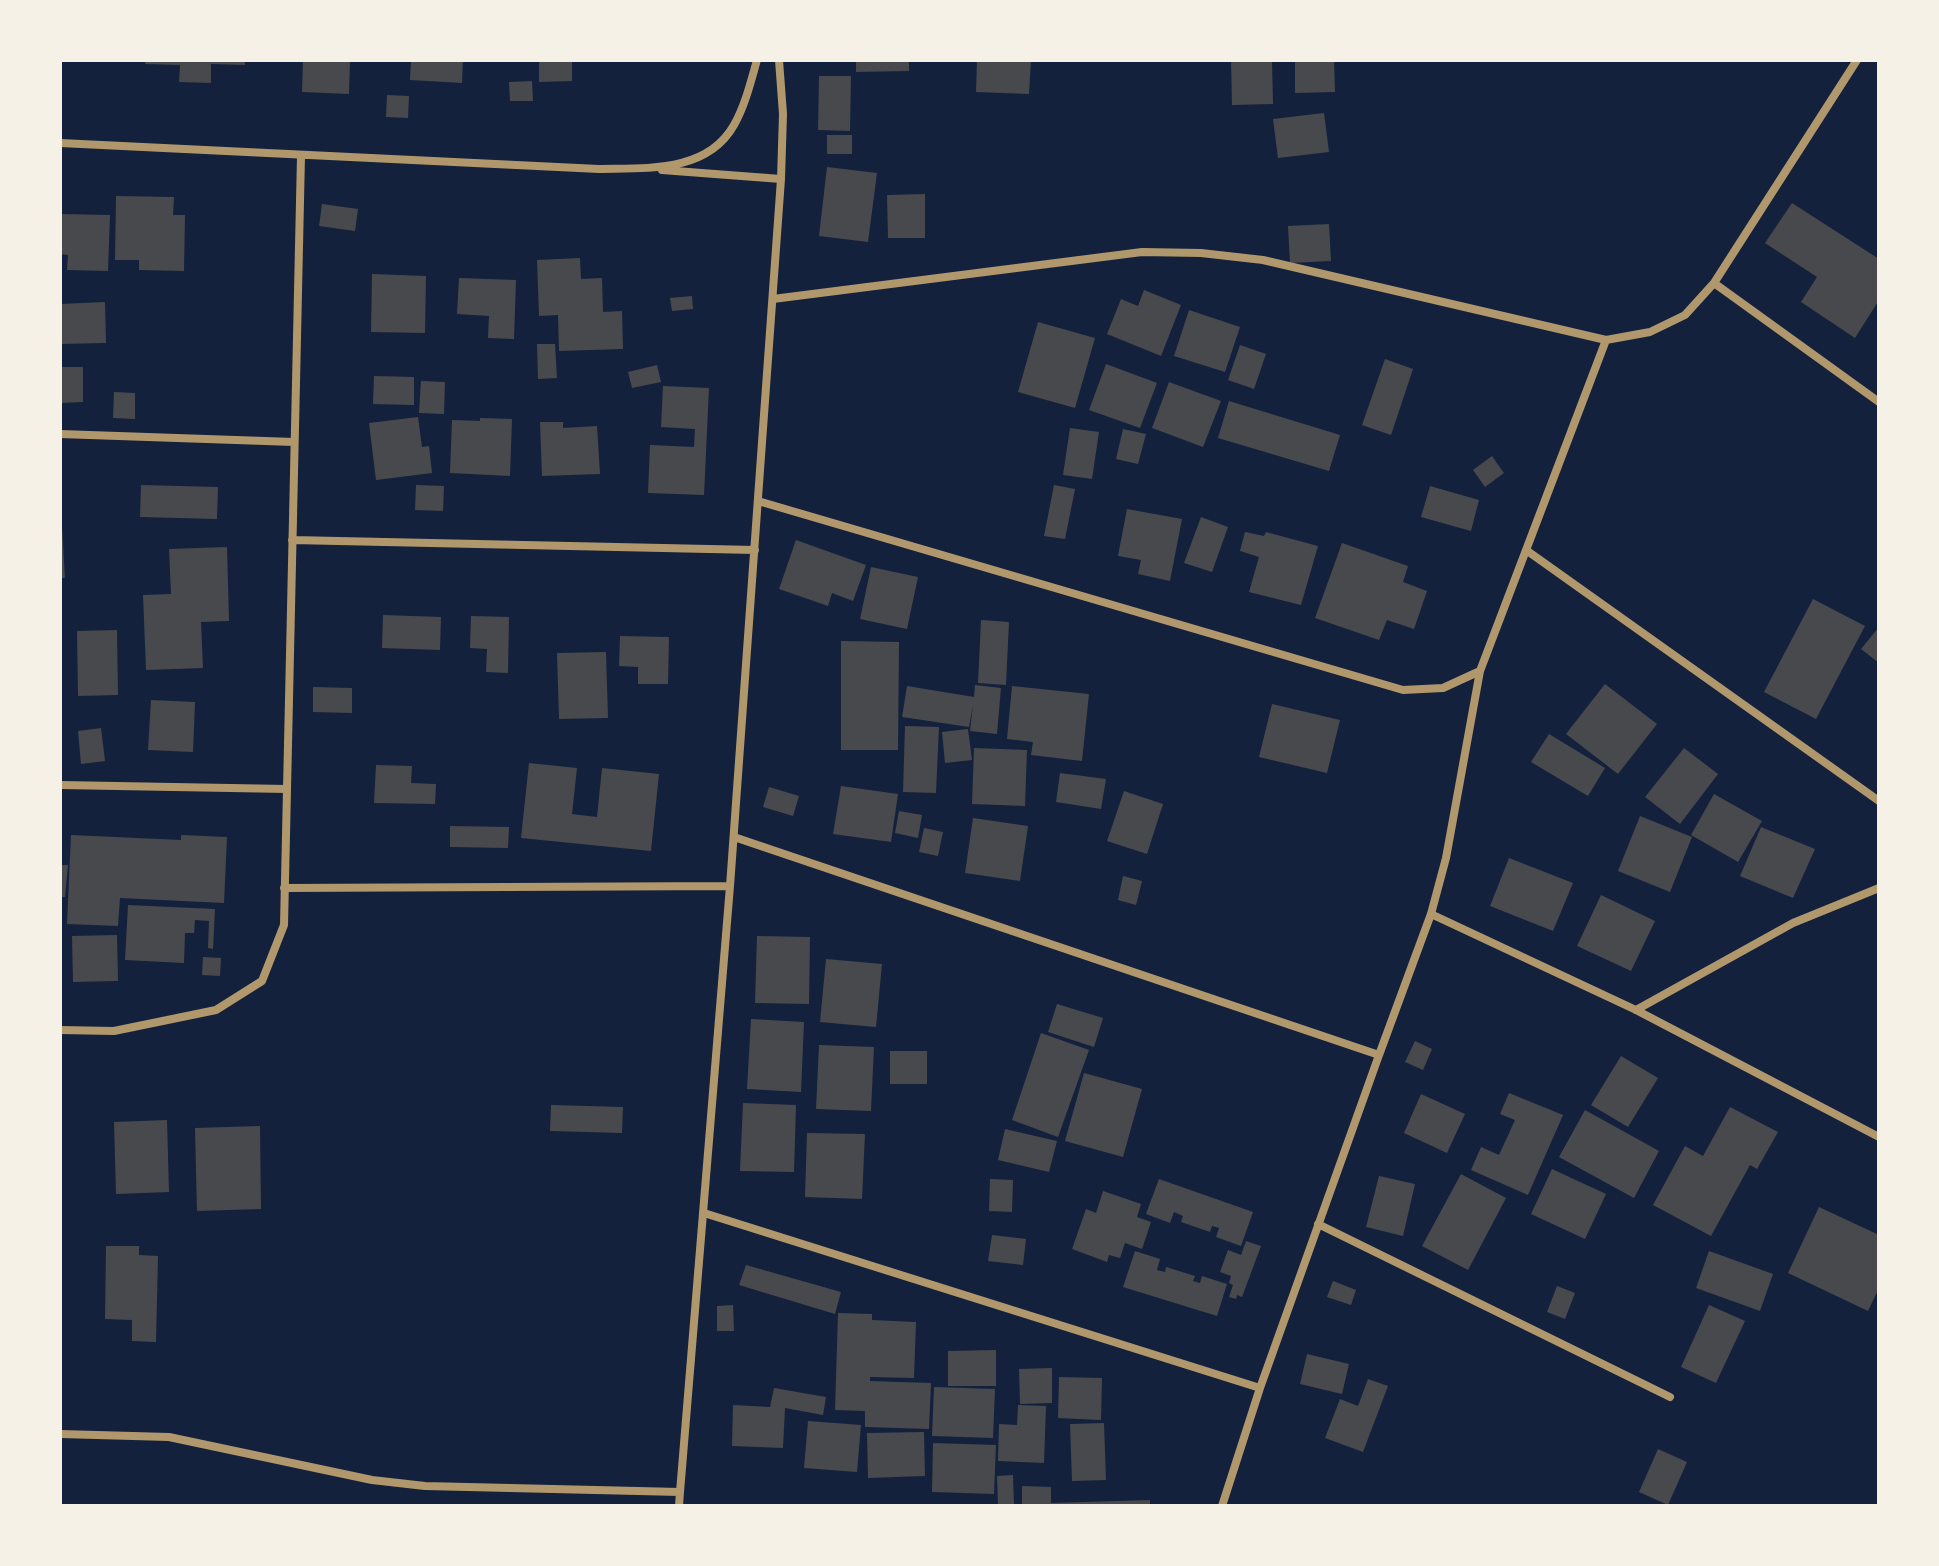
<!DOCTYPE html>
<html>
<head>
<meta charset="utf-8">
<style>
	body { margin:0 }
	#map { position:relative; width:1939px; height:1566px; overflow:hidden; background:#14213d; font-family:"Open Sans",sans-serif }
	canvas { display:block }
	.frame { position:absolute; inset:0; border:62px solid #f6f1e7; pointer-events:none }
</style>
</head>
<body>
<div id="map">
<canvas width="1939" height="1566"></canvas>
<div class="frame"></div>
</div>
<script>
const context = document.querySelector('canvas').getContext('2d');
context.lineJoin = 'round';
function paint(path, color) { context.fillStyle = color; context.fill(path, 'evenodd'); }
function strokePath(path, color, width, dash) { context.strokeStyle = color; context.lineWidth = width; context.lineCap = dash ? 'butt' : 'round'; context.setLineDash(dash || []); context.stroke(path); }
paint(new Path2D(`
	M146 60H245V65L211 64V83L179 82 180 65 145 64Z
	M303 60H350L349 94 302 92Z
	M411 60H463L462 83 410 80Z
	M539 60H572V81L539 82Z
	M856 60H909V71L856 72Z
	M977 60H1031L1029 94 976 92Z
	M1231 60H1272L1273 104 1232 105Z
	M1295 60H1334L1335 92 1295 93Z
	M819 76H851L850 131 818 130Z
	M532 81 533 101H510L509 82Z
	M387 95 409 96 408 118 386 117Z
	M1324 113 1329 152 1278 158 1273 119Z
	M827 135H852V154H827Z
	M827 167 877 173 868 242 819 236Z
	M925 194V238H888L887 195Z
	M116 196 174 197 173 215H185L184 271 139 270V260H115Z
	M1792 203 1879 259V300L1855 338 1801 302 1817 277 1765 243Z
	M322 204 358 209 355 231 319 226Z
	M60 214 110 215 108 271 67 270 68 255 60 254Z
	M1329 224 1331 261 1290 263 1288 226Z
	M580 258 581 279 602 278 603 312 622 311 623 349 559 351 558 315 539 316 537 260Z
	M372 274 426 276 425 333 371 332Z
	M459 278 516 280 514 339 488 338 489 316 457 314Z
	M1144 290 1181 305 1161 356 1107 334 1121 299 1138 306Z
	M692 296 693 309 672 311 670 298Z
	M105 302 106 343 60 344V304Z
	M1189 310 1240 327 1225 372 1174 356Z
	M1038 322 1095 338 1075 408 1018 392Z
	M537 344H555L557 378 538 379Z
	M1240 345 1266 354 1254 389 1228 380Z
	M1385 359 1413 369 1391 435 1362 425Z
	M1106 364 1157 383 1140 428 1089 410Z
	M657 365 661 382 632 388 628 372Z
	M60 367H83V402L60 403Z
	M374 376 414 377V405L373 404Z
	M421 381 445 382 444 414 419 413Z
	M1169 382 1221 401 1203 447 1152 428Z
	M663 386 709 388 704 495 648 493 650 445 694 447 695 429 661 427Z
	M114 392 135 393V419L113 418Z
	M1229 401 1340 435 1329 471 1218 438Z
	M418 417 422 447 429 446 432 473 376 480 369 423Z
	M480 418 512 419 510 476 450 473 452 420 480 421Z
	M540 422H563V428L597 426 600 474 542 476Z
	M1070 428 1099 432 1092 479 1063 475Z
	M1123 429 1146 434 1138 464 1116 459Z
	M1492 456 1504 473 1485 487 1473 470Z
	M141 485 218 487 217 519 140 517Z
	M416 485 444 486 443 511 415 510Z
	M1054 485 1075 489 1065 539 1044 536Z
	M1430 486 1479 500 1471 531 1421 517Z
	M1127 509 1182 519 1170 581 1138 574 1141 560 1118 556Z
	M1201 517 1228 527 1212 572 1184 563Z
	M60 526H62L65 578H60Z
	M1245 532 1264 536 1266 532 1318 546 1301 605 1249 592 1259 557 1240 551Z
	M796 540 866 565 853 601 832 593 828 606 779 589Z
	M1342 543 1408 566 1403 582 1427 591 1414 629 1387 620 1379 640 1315 618Z
	M227 547 229 621 201 622 203 668 146 670 143 595 171 594 169 549Z
	M871 567 918 577 907 629 860 619Z
	M1813 599 1865 626 1816 719 1764 692Z
	M383 615 441 617 440 650 382 648Z
	M471 616 509 617 508 673 486 672 487 649 470 648Z
	M981 620 1009 622 1006 685 978 683Z
	M1879 627V663L1861 649Z
	M117 630 118 695 78 696 77 631Z
	M620 636 669 637 668 684H638V667L619 666Z
	M841 641 899 642 898 750H841Z
	M606 652 608 718 559 719 557 653Z
	M1605 684 1657 724 1618 774 1566 734Z
	M975 685 1001 688 997 734 970 731 973 705 969 727 902 717 907 686 974 697Z
	M1012 686 1089 694 1082 761 1031 755 1033 742 1007 739Z
	M313 687 352 688V713L313 712Z
	M151 700 195 702 193 752 148 750Z
	M1272 704 1340 720 1327 773 1259 757Z
	M905 726 939 727 936 793 903 792Z
	M101 728 105 761 81 764 78 731Z
	M968 729 972 760 945 763 942 732Z
	M1549 734 1605 768 1588 796 1531 762Z
	M974 748 1027 750 1025 806 972 804Z
	M1684 748 1718 774 1680 824 1645 797Z
	M529 763 577 768 572 814 597 817 602 768 659 774 651 851 521 838Z
	M376 765 412 766 411 783 436 784 435 804 374 803Z
	M1060 773 1106 779 1101 809 1056 802Z
	M841 786 898 794 891 842 833 834Z
	M769 787 799 796 793 816 763 807Z
	M1124 791 1163 804 1147 854 1107 841Z
	M1714 794 1762 821 1738 862 1691 835Z
	M899 811 922 815 918 838 895 833Z
	M1640 816 1692 837 1670 892 1618 871Z
	M973 818 1028 826 1020 881 965 873Z
	M450 826 509 827 508 848 450 847Z
	M1761 827 1815 849 1793 898 1740 876Z
	M924 828 943 832 938 856 919 852Z
	M71 835 181 840V835L227 837 224 903 120 898 118 926 67 924Z
	M1509 858 1573 883 1553 931 1490 906Z
	M60 865H68L65 897H60Z
	M1123 876 1142 881 1136 905 1118 900Z
	M1601 895 1655 921 1631 971 1577 946Z
	M128 905 215 909 213 949 208 948 209 921 195 920 194 933H185L184 963 125 960Z
	M117 935 118 981 73 982 72 936Z
	M757 936 810 937 809 1004 755 1003Z
	M203 957 221 958 220 976 202 975Z
	M826 959 882 964 876 1027 820 1022Z
	M1057 1004 1103 1018 1094 1047 1048 1032Z
	M751 1019 804 1022 801 1092 747 1089Z
	M1041 1033 1089 1050 1058 1137 1012 1120Z
	M1415 1041 1432 1049 1423 1070 1405 1062Z
	M819 1045 874 1047 871 1111 816 1109Z
	M890 1051H927V1084H890Z
	M1621 1056 1658 1078 1628 1127 1591 1105Z
	M1084 1073 1142 1089 1123 1157 1065 1141Z
	M1509 1093 1563 1115 1528 1195 1471 1170 1481 1147 1499 1155 1515 1120 1500 1114Z
	M1421 1094 1465 1114 1447 1153 1404 1133Z
	M743 1103 796 1105 794 1172 740 1171Z
	M551 1105 623 1107 622 1133 550 1131Z
	M1730 1107 1778 1132 1757 1169 1750 1165 1711 1236 1653 1205 1685 1146 1703 1156Z
	M1585 1110 1659 1151 1634 1198 1559 1157Z
	M167 1120 169 1192 116 1194 114 1122Z
	M260 1126 261 1209 197 1211 195 1128Z
	M1005 1129 1057 1141 1049 1172 998 1160Z
	M807 1133 865 1134 862 1199 805 1197Z
	M1552 1169 1606 1194 1585 1239 1531 1214Z
	M1461 1174 1506 1198 1468 1270 1422 1246Z
	M1379 1176 1415 1184 1403 1236 1366 1227Z
	M990 1179 1013 1180 1012 1212 989 1211Z
	M1159 1179 1253 1212 1241 1246 1216 1237 1219 1228 1212 1226 1210 1232 1181 1222 1183 1216 1174 1212 1170 1223 1146 1214Z
	M1103 1191 1141 1204 1137 1217 1151 1222 1142 1249 1125 1243 1120 1258 1109 1255 1107 1262 1072 1249 1086 1209 1096 1213Z
	M1819 1207 1879 1235V1288L1868 1311 1788 1273Z
	M992 1235 1026 1239 1023 1265 988 1261Z
	M1246 1241 1261 1246 1242 1297 1237 1295 1236 1299 1229 1297 1233 1285 1229 1283 1231 1276 1220 1272 1228 1250 1241 1255Z
	M106 1246H139V1255L158 1256 156 1342 132 1341V1320L105 1319Z
	M1135 1251 1160 1259 1157 1270 1165 1272 1166 1267 1195 1276 1193 1281 1200 1283 1202 1276 1227 1284 1217 1316 1123 1287Z
	M1709 1251 1773 1274 1760 1311 1696 1288Z
	M746 1265 841 1292 835 1314 739 1285Z
	M1333 1281 1356 1290 1351 1305 1327 1297Z
	M1557 1286 1575 1293 1565 1319 1547 1312Z
	M733 1305 734 1331H717V1306Z
	M1709 1305 1745 1321 1716 1383 1681 1367Z
	M838 1313 872 1314V1320L916 1322 914 1378 870 1377V1381L931 1383 929 1429 865 1427V1411L835 1410Z
	M996 1350V1386H948V1351Z
	M1307 1354 1349 1364 1342 1394 1300 1384Z
	M1052 1368V1403L1020 1404 1019 1369Z
	M1059 1377 1102 1378 1101 1420 1058 1418Z
	M1368 1379 1388 1386 1363 1452 1325 1438 1340 1399 1358 1406Z
	M934 1387 995 1389 993 1438 932 1436Z
	M774 1388 826 1397 823 1415 785 1408 783 1448 732 1446 733 1405 770 1407Z
	M1018 1405 1046 1406 1044 1463 998 1461 999 1424 1017 1425Z
	M808 1421 861 1425 857 1472 804 1468Z
	M1104 1423 1106 1480 1072 1481 1070 1424Z
	M924 1432 925 1476 868 1478 867 1433Z
	M933 1443 996 1445 994 1494 932 1492Z
	M1658 1449 1687 1462 1668 1505 1639 1492Z
	M1013 1475 1014 1506H998L997 1476Z
	M1022 1486 1051 1487V1503L1150 1500V1506H1022Z`), '#48494c');
strokePath(new Path2D(`
	M60 143 599 169C646 168 707 173 734 125 745 106 751 81 757 60
	M662 170 781 179
	M1714 283 1879 402
	M773 299 1142 252 1201 253 1263 260 1606 340 1650 332 1685 315 1714 283 1857 60
	M60 434 294 442
	M758 501 1403 690 1443 688 1480 671 1606 340
	M292 540 755 550
	M1526 550 1879 801
	M60 785 287 789
	M734 837 1379 1055 1431 914 1446 858 1480 671
	M730 886 781 179 783 114 779 60
	M1431 914 1636 1010 1879 1137
	M1636 1010 1793 923 1879 888
	M60 1030 114 1031 216 1010 262 981 284 925 301 156
	M704 1213 1260 1388
	M1318 1224 1670 1397
	M60 1434 169 1437 372 1480 425 1486 680 1492 730 886 284 888
	M679 1506 680 1492
	M1222 1506 1260 1388 1379 1055`), '#b1986c', 8);
</script>
</body>
</html>
